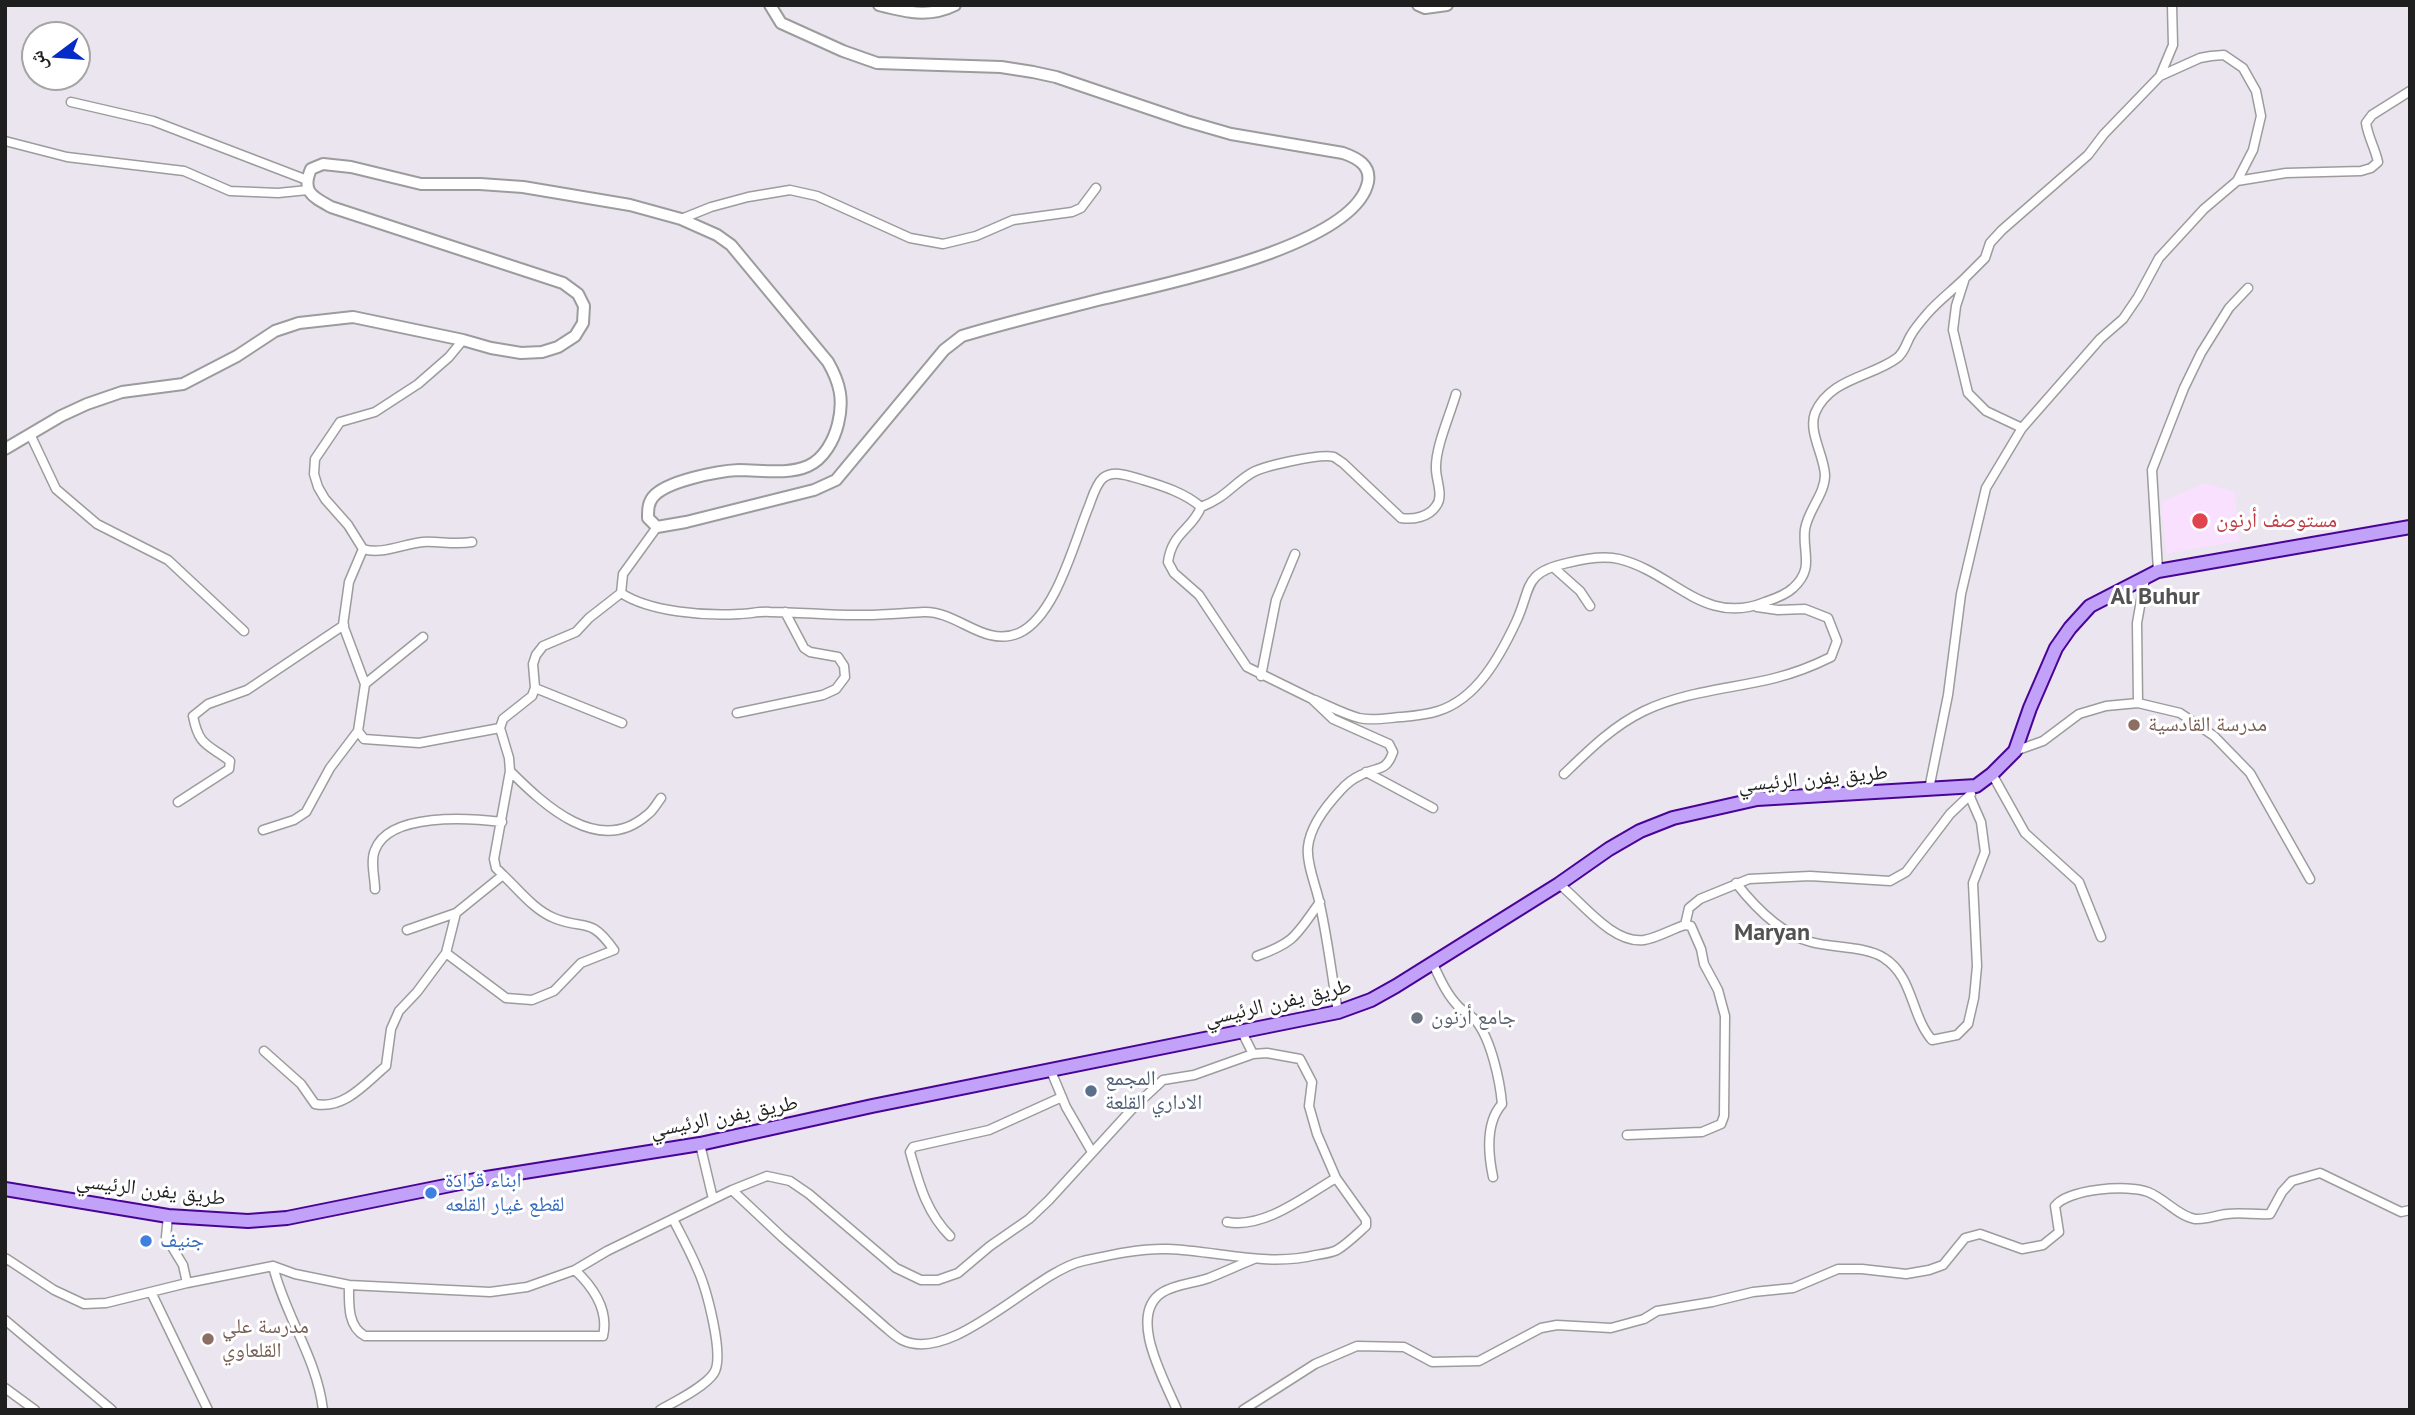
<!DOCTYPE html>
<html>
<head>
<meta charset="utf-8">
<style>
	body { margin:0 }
	#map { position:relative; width:2415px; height:1415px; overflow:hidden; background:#eae5ef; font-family:"PT Sans","Noto Naskh Arabic",sans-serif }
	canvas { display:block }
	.frame { position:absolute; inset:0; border:7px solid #1f1f1f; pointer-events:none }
	.north { position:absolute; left:21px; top:21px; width:70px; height:70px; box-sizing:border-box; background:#fff; border:2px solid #a5a5a5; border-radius:50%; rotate:254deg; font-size:19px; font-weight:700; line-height:28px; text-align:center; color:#1f1f1f }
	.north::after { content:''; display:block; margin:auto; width:24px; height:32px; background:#062cc8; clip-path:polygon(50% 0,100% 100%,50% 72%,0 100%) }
</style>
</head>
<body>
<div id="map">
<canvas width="2415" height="1415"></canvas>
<div class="frame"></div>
<div class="north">ش</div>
</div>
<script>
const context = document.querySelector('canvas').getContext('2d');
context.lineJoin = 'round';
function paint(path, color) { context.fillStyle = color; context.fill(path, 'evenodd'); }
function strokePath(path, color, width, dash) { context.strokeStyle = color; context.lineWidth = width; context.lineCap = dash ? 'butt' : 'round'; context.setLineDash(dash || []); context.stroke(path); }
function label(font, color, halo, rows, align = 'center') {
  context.font = font + ' "PT Sans","Noto Naskh Arabic",sans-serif'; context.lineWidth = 6; context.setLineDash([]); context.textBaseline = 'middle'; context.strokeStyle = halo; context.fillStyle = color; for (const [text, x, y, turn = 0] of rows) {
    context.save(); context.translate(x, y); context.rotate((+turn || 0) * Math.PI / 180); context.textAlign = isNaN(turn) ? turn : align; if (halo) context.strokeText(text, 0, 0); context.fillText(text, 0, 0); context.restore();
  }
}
paint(new Path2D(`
	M2205 483 2235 492 2239 541 2166 554 2161 502Z`), '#f8e0fe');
const minor = new Path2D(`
	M71 102 153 121 307 180
	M5 141 67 157 184 171 230 191 278 193 308 190
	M2237 181 2286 173 2361 171 2371 168 2378 162C2375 148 2368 137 2366 123L2372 115 2410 91
	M681 219 711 207 748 197 790 190 817 196 910 238 943 244 976 236 1013 220 1072 212 1081 208 1096 188
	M463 340 449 357 418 384 375 412 340 422 315 459 314 474 318 487 325 499 348 525 363 549C382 555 403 544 423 542 439 541 455 545 472 542
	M2022 428 1986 411 1968 393 1953 330 1956 306 1965 278 1985 258 1990 243 2002 230 2088 155 2104 134 2160 76
	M30 434 56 489 97 524 168 560 244 631
	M1201 507C1225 498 1231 486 1250 474 1261 466 1322 453 1334 457 1336 458 1341 462 1343 463L1401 518C1413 520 1429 517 1436 506 1444 496 1436 480 1436 469 1435 448 1450 415 1456 394
	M657 527 623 574 621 593C650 612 704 616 739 614 749 614 760 611 770 612 802 612 834 616 865 615 885 615 904 613 924 612 958 611 984 648 1019 633 1056 616 1074 542 1089 506 1092 498 1096 484 1103 478 1115 469 1131 477 1143 480 1163 486 1185 493 1201 507 1192 530 1172 532 1168 562L1174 573 1199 595 1247 667 1312 699 1333 719 1389 744 1393 752C1386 773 1377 766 1361 775 1352 779 1346 784 1340 791 1326 806 1310 827 1308 847 1306 864 1317 888 1320 905 1328 941 1332 977 1338 1012
	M363 549 349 582 343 625 365 684 358 731 364 739 419 743 500 728
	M1553 567 1580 591 1590 606
	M2158 571 2152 470 2184 388 2201 353 2229 308 2248 288
	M1261 676 1276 600 1295 554
	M365 684 423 637
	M535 688 622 723
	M1315 700C1329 706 1344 714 1359 718 1372 721 1388 718 1401 717 1413 716 1426 715 1438 711 1477 699 1500 656 1516 622 1532 588 1522 573 1567 563 1583 559 1603 555 1619 559 1673 572 1704 627 1765 602 1774 599 1786 595 1793 588 1815 568 1802 553 1805 529 1808 510 1825 494 1825 475 1824 455 1808 432 1815 413 1830 378 1872 377 1897 358 1905 352 1906 343 1911 335 1915 328 1921 321 1927 314 1938 301 1953 290 1965 278
	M2138 703 2137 623 2145 578
	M737 713 823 695 836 689 845 677 844 666 838 657 810 652 804 648 785 612
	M2015 751 2043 741 2079 714 2106 706 2138 703 2180 713 2214 736 2250 773 2310 879
	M510 771C544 805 599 857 647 815 653 811 657 803 661 798
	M1366 772 1433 808
	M1564 774C1589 750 1613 726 1644 711 1686 691 1731 689 1775 678 1795 673 1813 666 1831 657L1837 641 1828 618 1805 609 1778 610 1757 607
	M1992 774 2025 833 2079 882 2101 937
	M1929 789 1948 695 1961 594 1986 488 2022 428 2100 339 2123 319 2138 297 2159 258 2204 209 2237 181 2253 150 2261 116 2256 91 2243 68 2224 55 2211 56 2200 58 2160 76 2173 45 2172 5
	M178 802 229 769 230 761C208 744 199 747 193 716L208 704 247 690 344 625
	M263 830 294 820 306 812 330 768 358 731
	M1736 883C1754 906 1781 934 1811 942 1832 948 1866 946 1884 958 1913 976 1911 1016 1932 1040L1957 1035 1968 1024 1974 998 1977 966 1973 883 1985 852 1981 822 1970 797
	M1559 884C1582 902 1612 944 1644 940 1657 938 1672 929 1685 925L1689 908 1700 899 1749 879 1810 876 1890 881 1906 872 1950 814 1971 794
	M375 889C375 878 370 861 375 850 389 812 470 818 502 822
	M407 930 456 913
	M446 953 506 998 532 1000 554 991 581 963 614 950C589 915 585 931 554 918 534 910 518 889 503 875
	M1257 956C1296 942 1296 935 1320 902
	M1433 964C1440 979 1447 995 1459 1007 1464 1012 1471 1015 1476 1021 1491 1039 1500 1081 1502 1104 1485 1123 1488 1153 1493 1177
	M264 1051 301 1084 315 1104C344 1110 366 1083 386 1066L391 1029 399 1011 417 992 446 953 456 913 503 875 496 868 494 859 510 771 509 758 500 728 503 719 532 696 535 688 533 664 536 655 543 646 576 632 589 618 621 593
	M1051 1071 1066 1107 1092 1152
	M1627 1135 1702 1132 1721 1124 1724 1116 1725 1016 1718 990 1704 964 1701 949 1691 926 1685 925
	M700 1144 713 1199
	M732 1190 782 1237 885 1327C890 1331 896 1337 902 1340 953 1365 1034 1272 1083 1261 1110 1255 1140 1248 1168 1249 1218 1251 1267 1267 1316 1255 1323 1254 1331 1253 1337 1250 1347 1244 1357 1234 1366 1226V1220L1336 1178 1317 1134 1309 1106 1312 1082 1300 1059 1267 1053 1253 1054
	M168 1216 166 1237 183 1265 187 1283
	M1227 1222C1265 1229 1305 1196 1336 1178
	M950 1236C926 1212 919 1183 910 1152L913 1147 989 1130 1062 1097
	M5 1261 7 1259 54 1290 84 1304 106 1303 187 1283 273 1266 295 1274 349 1285 490 1292 527 1287 575 1270 607 1251 732 1190 767 1176 790 1181 809 1194 896 1268 921 1280H938L958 1273 990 1246 1029 1219 1049 1200 1133 1108 1163 1080 1194 1075 1253 1054 1242 1032
	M273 1266C285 1316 317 1358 323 1410
	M349 1285C349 1303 347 1326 365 1336H603C609 1310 594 1288 575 1270
	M151 1292 208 1410
	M5 1320 112 1410
	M5 1388 35 1410
	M660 1410C674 1402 705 1387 714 1373 725 1356 706 1287 697 1268 690 1251 681 1235 673 1219
	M1177 1410C1165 1381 1126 1314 1163 1292 1176 1284 1195 1283 1209 1278 1224 1272 1239 1265 1254 1259
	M1243 1410 1315 1364 1357 1346 1404 1347 1432 1362 1479 1361 1541 1328 1557 1325 1611 1328 1644 1319 1657 1311 1712 1302 1753 1292 1793 1288 1838 1269H1862L1906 1274 1929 1270 1943 1265 1965 1238 1980 1234 2022 1249 2043 1245 2059 1232 2055 1206C2068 1189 2128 1184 2148 1192 2164 1198 2178 1216 2195 1219 2207 1220 2216 1215 2227 1214 2241 1212 2256 1215 2270 1214L2282 1192 2292 1181 2320 1173 2401 1212 2410 1210`);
const tertiary = new Path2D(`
	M879 5C906 12 929 18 955 5
	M1418 5 1425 8 1447 5
	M5 449 61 416 87 404 122 392 183 384 237 356 275 331 299 323 353 317 463 340 491 348 521 353 542 352 558 347 575 336 583 323 584 306 578 294 563 283 331 207C313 197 301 192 311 169L323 164 351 167 421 184H480L523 187 630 205 681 219 717 235 731 245 828 362C840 383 844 400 838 424 834 440 824 459 808 466 788 475 761 470 739 470 718 471 666 481 653 497 648 503 648 510 648 518L657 527 686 522 814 490 836 480 944 350 962 336C1008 322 1055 311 1102 299 1159 285 1355 247 1368 182 1371 165 1357 158 1343 153L1231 134 1186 121 1056 77 1033 72 1001 67 877 63 843 51 781 23 770 5`);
const primary = new Path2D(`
	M5 1189 168 1216 248 1221 287 1218 480 1179 700 1144 872 1106 1338 1012 1371 1000 1396 986 1559 884 1609 849 1640 831 1673 818 1757 799 1976 786 1992 774 2015 751 2030 708 2056 648 2070 628 2090 606 2158 571 2410 527`);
strokePath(minor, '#9c9c9c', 11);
strokePath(tertiary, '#9c9c9c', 14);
strokePath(primary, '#490496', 16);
strokePath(minor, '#fff', 8);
strokePath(tertiary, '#fff', 10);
strokePath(primary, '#c2a1f9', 12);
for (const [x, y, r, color] of [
	[2200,521,9,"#e0444e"],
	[2134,725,7,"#8d6e63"],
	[1417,1018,7,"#6b7280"],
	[1091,1091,7,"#5c6f8a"],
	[431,1193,7,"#3f7fe0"],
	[146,1241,7,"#3f7fe0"],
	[208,1339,7,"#8d6e63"]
]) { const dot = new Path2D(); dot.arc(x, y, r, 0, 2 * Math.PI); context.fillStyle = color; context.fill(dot); strokePath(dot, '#fff', 2.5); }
label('21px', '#be3a42', '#fff', [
	["مستوصف أرنون",2216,521]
], 'left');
label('21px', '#785e54', '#fff', [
	["مدرسة القادسية",2148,725],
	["مدرسة علي",222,1327],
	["القلعاوي",222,1351]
], 'left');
label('21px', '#1f1f1f', '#fff', [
	["طريق يفرن الرئيسي",1813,779,-5],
	["طريق يفرن الرئيسي",1278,1003,-13],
	["طريق يفرن الرئيسي",724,1117,-11],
	["طريق يفرن الرئيسي",151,1190,7]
]);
label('21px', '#5b616d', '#fff', [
	["جامع أرنون",1431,1018]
], 'left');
label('21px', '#4e5e75', '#fff', [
	["المجمع",1105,1079],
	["الاداري القلعة",1105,1103]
], 'left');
label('21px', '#366cbe', '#fff', [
	["ابناء قرادة",445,1181],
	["لقطع غيار القلعه",445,1205],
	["جنيف",160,1241]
], 'left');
label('bold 24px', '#525252', '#fff', [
	["Al Buhur",2155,597],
	["Maryan",1772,933]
]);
</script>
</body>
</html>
